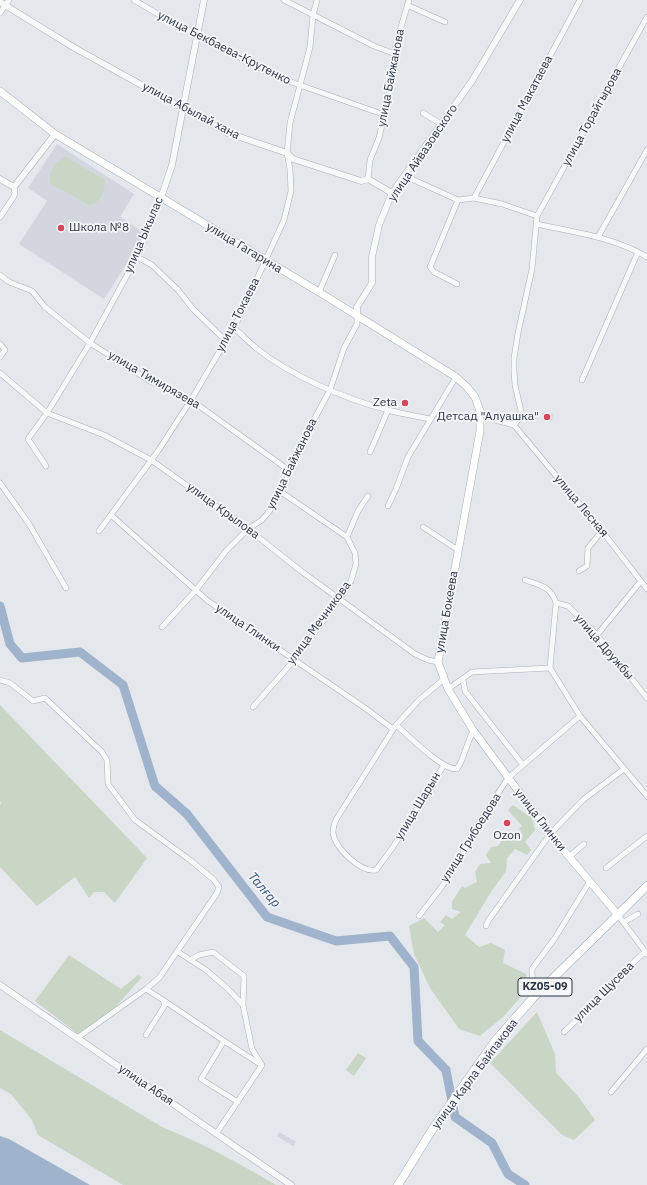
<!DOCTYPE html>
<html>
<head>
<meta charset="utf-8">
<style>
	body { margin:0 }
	canvas { display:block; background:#e4e7ec }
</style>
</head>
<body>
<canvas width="647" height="1185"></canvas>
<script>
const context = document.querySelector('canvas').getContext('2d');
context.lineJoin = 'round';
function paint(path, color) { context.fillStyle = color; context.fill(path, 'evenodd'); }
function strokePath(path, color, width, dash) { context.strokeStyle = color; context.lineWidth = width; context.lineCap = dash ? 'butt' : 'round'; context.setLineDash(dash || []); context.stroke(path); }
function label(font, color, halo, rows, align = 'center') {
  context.font = font + ' "IBM Plex Sans",sans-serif'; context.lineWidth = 3.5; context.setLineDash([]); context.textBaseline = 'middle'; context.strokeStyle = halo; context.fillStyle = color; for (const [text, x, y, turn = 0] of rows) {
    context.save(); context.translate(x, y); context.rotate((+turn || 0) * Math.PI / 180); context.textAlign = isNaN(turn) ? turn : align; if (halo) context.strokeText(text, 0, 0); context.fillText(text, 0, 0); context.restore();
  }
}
paint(new Path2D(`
	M57 144 134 194 120 217 146 234 104 299 19 244 47 201 28 188Z
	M542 413 553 414 552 421 542 420Z
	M279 1132 296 1142 293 1146 277 1136Z`), '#d2d6de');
paint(new Path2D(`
	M66 157 105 180C105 191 101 202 89 205L50 183C49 170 53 163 66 157Z
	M0 705 147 858 115 903 104 892H94L89 898 75 877 37 906 0 867V805L1 803 0 801Z
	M513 805 532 818 535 830 525 842 531 850 527 855 515 849 507 858 506 871 491 892 465 935 479 947 491 943 505 950 503 963 526 974 529 988 503 1017 480 1036 459 1029 430 988 414 954 409 926 424 918 438 932 445 925 440 922 446 915 452 919 461 912 452 909V902L462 886 465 888 477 882 475 872 480 864 491 863 486 855 491 847 498 846 507 833 518 841 523 836 519 828 522 826 508 810Z
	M69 955 121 989 138 975 142 977 112 1011 78 1034 35 1001Z
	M537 1012 555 1054 556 1073 577 1095 595 1120 574 1140 562 1135 490 1063Z
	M0 1030 162 1127C202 1143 239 1163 276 1185H123L38 1135 32 1120 11 1094 0 1088Z
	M358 1053 366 1058 354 1076 346 1070Z`), '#c9d6c5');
paint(new Path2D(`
	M0 1136 9 1139 90 1185H0Z`), '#9fb4cc');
strokePath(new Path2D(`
	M0 606 10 644 22 658 80 652 123 685 155 786 187 814 267 917 336 941 390 936 414 967 418 1041 446 1070 455 1117 492 1143 508 1174 525 1185`), '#9fb4cc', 9);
const minor = new Path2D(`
	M134 0 156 13 277 77 385 115
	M284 0 374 46 395 54
	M407 5 445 22
	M0 13 9 0
	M423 113 441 124
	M405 176 458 200 474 198 502 204 537 216
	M368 179 370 160 379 138 391 85 396 44 409 0
	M474 198 580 0
	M0 217 13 198 15 193 14 187
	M536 224C573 232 614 237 647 257
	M598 237 647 150
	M137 257 152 265 178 290 193 309 226 341
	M0 275 9 282 32 291 45 307 90 343 150 381 191 400 290 471
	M457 284 434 272 430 267 458 200
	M319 292 335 255
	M234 328C241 334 249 342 256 348 291 376 345 399 388 410 402 414 416 416 430 419
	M0 344 5 350 0 357
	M0 373 47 413 104 435 151 460 248 529 301 571 415 654 428 660 438 662
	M582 380 638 252
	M480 411 495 420 514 425 519 419 521 411 515 385 514 371V358L518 333 532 269 537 216 647 17
	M514 425 602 531 647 589
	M370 452 388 410
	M46 466 28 439 47 413 90 343 137 257 161 198
	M0 483 29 524 66 588
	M388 506 396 489 408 457 456 377
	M112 516 208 601 365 708 393 729
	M423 527 458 550
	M99 531 158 451 191 400 238 320 284 220 291 191 290 169 287 153 290 123 310 47 313 15 317 0
	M347 537 358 511 368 496
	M579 571 587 566 588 548 602 531
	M525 580C539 585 551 586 556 603L550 668 580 716 647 796
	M556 603 568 606 597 635 647 698
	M162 627 196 590 226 551 248 529 262 520 272 508 281 492 309 429 330 390 344 348 357 324V316
	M597 635 641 581
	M0 680 10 683 33 701 45 698 102 752 107 760 108 784 135 820 190 860 214 880 219 887 217 893 159 978 146 989 77 1038
	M463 680 465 691 523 765
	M448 689 472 672 550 668
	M253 707 295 659 340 598 351 581 356 564 355 553 347 537 281 492
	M396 725C408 735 442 770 457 769L461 762 473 730
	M444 765 393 847 376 870C361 873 335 848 333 833 333 827 334 823 337 818L396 725 419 700 444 679
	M569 857 584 844
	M606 868 647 836
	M618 915 647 954
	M419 916 443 885 460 859 471 835 508 778 580 716
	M624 922 638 914
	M486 926 488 921 550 834 584 799 624 769
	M178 952 206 970 228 989 243 1005 252 1049 262 1065 216 1134
	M190 960 199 955 213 952 244 976 243 1005
	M533 998 532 969 555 938 590 881
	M163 1000 224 1041
	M564 1032C592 1006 616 977 645 952
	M146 1035 165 1005 163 1000 146 989
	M611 1092 647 1049
	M238 1102 201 1079 224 1041 260 1064`);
const tertiary = new Path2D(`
	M0 2 73 47 228 133 287 153 293 159 361 181 368 179 392 193
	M0 179 14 187 55 134
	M161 198 172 165 204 0
	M357 316V307L372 283V257L379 225 392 193 472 81 520 0
	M0 985 291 1185`);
const secondary = new Path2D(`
	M0 91 55 134 319 292 456 377 467 387 475 397 480 411V431L438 662 448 689 473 730 550 834 618 915`);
const primary = new Path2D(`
	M398 1185 432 1130 495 1041 533 998 647 886`);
strokePath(minor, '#a9aeb7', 6);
strokePath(tertiary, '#a9aeb7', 7);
strokePath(secondary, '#a9aeb7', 8);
strokePath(primary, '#a3abb8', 9);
strokePath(minor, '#f7f8fa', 5);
strokePath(tertiary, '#f7f8fa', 6);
strokePath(secondary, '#fff', 7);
strokePath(primary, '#fff', 8);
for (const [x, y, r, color] of [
	[61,228,4,"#d1495b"],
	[405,403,4,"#d1495b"],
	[547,417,4,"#d1495b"],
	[507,823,4,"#d1495b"]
]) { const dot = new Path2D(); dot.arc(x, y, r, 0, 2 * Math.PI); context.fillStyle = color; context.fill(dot); strokePath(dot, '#f4f6f9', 1.5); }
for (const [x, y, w] of [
	[545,987,54]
]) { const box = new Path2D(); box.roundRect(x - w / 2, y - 9, w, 18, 3); context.fillStyle = '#f4f6f9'; context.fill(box); strokePath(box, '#2b3445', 1); }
label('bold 11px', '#2b3445', null, [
	["KZ05-09",545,987]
]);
label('12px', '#2b3445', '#f4f6f9', [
	["улица Бекбаева-Крутенко",224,48,27],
	["улица Байжанова",391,78,-79],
	["улица Макатаева",527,99,-62],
	["улица Абылай хана",191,111,28],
	["улица Торайгырова",592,117,-61],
	["улица Айвазовского",423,153,-56],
	["улица Ыкылас",144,235,-67],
	["улица Гагарина",244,248,31],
	["улица Токаева",238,315,-63],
	["улица Тимирязева",154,380,30],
	["улица Байжанова",292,464,-64],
	["улица Лесная",581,506,50],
	["улица Крылова",223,511,36],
	["улица Бокеева",447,612,-80],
	["улица Мечникова",319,623,-54],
	["улица Глинки",248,628,34],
	["улица Дружбы",604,647,49],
	["улица Шарын",418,806,-59],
	["улица Глинки",540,820,52],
	["улица Грибоедова",471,838,-58],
	["улица Щусева",604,992,-45],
	["улица Карла Байпакова",475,1074,-53],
	["улица Абая",146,1085,34]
]);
label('12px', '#2b3445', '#f4f6f9', [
	["Школа №8",69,228,"left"],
	["Zeta",397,403],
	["Детсад \"Алуашка\"",539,417],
	["Ozon",507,836,"center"]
], 'right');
label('italic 13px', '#34527a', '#f4f6f9', [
	["Талғар",264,890,49]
]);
</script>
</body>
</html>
